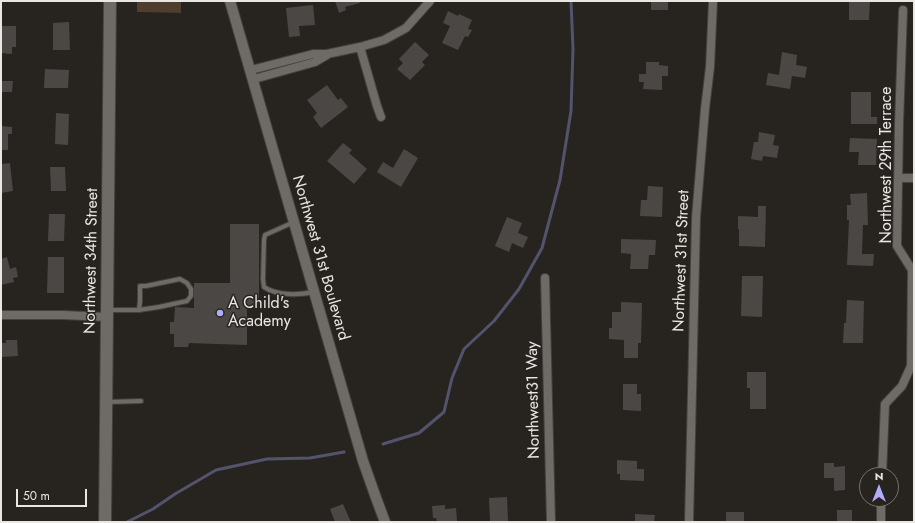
<!DOCTYPE html>
<html>
<head>
<meta charset="utf-8">
<style>
	body { margin:0 }
	#map { position:relative; width:915px; height:523px; overflow:hidden; background:#272420; font-family:Jost,sans-serif }
	canvas { display:block }
	.frame { position:absolute; inset:0; border:2px solid #e9e6e4; pointer-events:none }
	.north { position:absolute; left:859px; top:467px; width:40px; height:40px; box-sizing:border-box; background:#272420; border:1px solid #75726e; border-radius:50%; rotate:0deg; font-size:11px; font-weight:700; line-height:16px; text-align:center; color:#e9e6e4 }
	.north::after { content:''; display:block; margin:auto; width:14px; height:18px; background:#b1adfa; clip-path:polygon(50% 0,100% 100%,50% 72%,0 100%) }
	.scale { position:absolute; left:16px; top:489px; width:71px; height:18px; box-sizing:border-box; border:2px solid #e9e6e4; border-top:0; padding-left:5px; font-size:12px; line-height:14px; white-space:nowrap; color:#e9e6e4; -webkit-text-stroke:3px #272420; paint-order:stroke }
</style>
</head>
<body>
<div id="map">
<canvas width="915" height="523"></canvas>
<div class="frame"></div>
<div class="north">N</div>
<div class="scale">50 m</div>
</div>
<script>
const context = document.querySelector('canvas').getContext('2d');
context.lineJoin = 'round';
function paint(path, color) { context.fillStyle = color; context.fill(path, 'evenodd'); }
function strokePath(path, color, width, dash) { context.strokeStyle = color; context.lineWidth = width; context.lineCap = dash ? 'butt' : 'round'; context.setLineDash(dash || []); context.stroke(path); }
function label(font, color, halo, rows, align = 'center') {
  context.font = font + ' Jost,sans-serif'; context.lineWidth = 3; context.setLineDash([]); context.textBaseline = 'middle'; context.strokeStyle = halo; context.fillStyle = color; for (const [text, x, y, turn = 0] of rows) {
    context.save(); context.translate(x, y); context.rotate((+turn || 0) * Math.PI / 180); context.textAlign = isNaN(turn) ? turn : align; if (halo) context.strokeText(text, 0, 0); context.fillText(text, 0, 0); context.restore();
  }
}
paint(new Path2D(`
	M137 1H181V13L137 12Z`), '#4f3d2d');
strokePath(new Path2D(`
	M383 444 419 433 444 412 452 378 464 349 494 321 519 289 542 248 560 180 571 111 573 49 571 1
	M127 522 153 509 175 494 216 470 267 459 310 458 344 452`), '#53536e', 3);
paint(new Path2D(`
	M335 1H359L360 3 345 7 346 10 339 13Z
	M651 1H668V10H651Z
	M849 1H870L869 20H849Z
	M313 5 315 25 299 26 300 36 289 37 286 8Z
	M448 11 458 16 459 14 472 20 468 29 472 30 468 37 465 36 458 50 442 43 450 26 443 23Z
	M69 22 70 50H53V23Z
	M1 26H16V47H12V54L1 53Z
	M415 42 429 55 422 62 425 65 410 80 397 69 403 63 399 59Z
	M782 52 797 55 796 65 807 67 805 78 792 76 790 89 766 85 768 73 779 75Z
	M646 62H659V65L668 66V76H662V90L643 89 644 82H639V74H646Z
	M45 69 69 70 68 88H44Z
	M1 81H13L12 92H1Z
	M327 85 338 100 341 98 348 107 321 128 313 117 317 113 307 100Z
	M851 92H871V117H877V124H851Z
	M56 113 69 114 68 145 55 144Z
	M1 126 12 127V134H8V150H1Z
	M759 132 775 135 773 145 779 146 777 158 763 156 762 161 751 159 754 142H758Z
	M850 138 877 139 876 165H858L859 152H849Z
	M343 143 352 150 349 153 367 169 354 184 327 161Z
	M404 149 418 158 401 187 377 172 383 162 393 168Z
	M10 163 13 191 1 193V164Z
	M50 167H65L66 191H51Z
	M648 186 663 187 662 217 640 216 641 200H647Z
	M867 193 868 225H863L862 254H874L873 266 847 265 849 220H847V205H851L850 194Z
	M758 206H766L765 247 739 246V229H738V216L758 217Z
	M49 214H65L64 241H48Z
	M507 217 522 223 518 233 528 237 523 248 512 243 509 252 495 246Z
	M230 224H259V305H247V345L189 343 188 347H174V334H170V322H174L175 307 194 308V283H230Z
	M621 239 656 240 655 255H649L648 269H630L631 254 621 253Z
	M7 257 10 269 16 267 18 277 13 278 14 282 1 285V259Z
	M48 257H64V293H47Z
	M742 276H763L762 317 741 316Z
	M847 300 864 301 863 343H843L844 323H846Z
	M621 302 642 303 641 343H638V358H624V340L609 339V328H612V312H621Z
	M6 340H17L18 356 1 357V343H6Z
	M747 372H766V409H750V388H747Z
	M623 384H637V394H641V411L623 410Z
	M617 460 637 461V469H644V481L620 480V474H617Z
	M824 463H834V467L845 466V490L834 491V478H824Z
	M507 497 508 521H490L489 498Z
	M343 504 351 522H335L330 509Z
	M445 505V509L456 508 457 521 437 522 436 518H433L432 506Z
	M837 510H852V522H837Z
	M726 512H744V522H726Z
	M635 514 655 515 654 522H635Z`), '#4b4744');
const service = new Path2D(`
	M294 222 265 235 264 240 263 279 264 287C277 296 299 295 314 292
	M109 310H139L159 307 187 301 191 296V289L187 283 180 279 146 286H140V301L139 310
	M107 402 141 401`);
const minor = new Path2D(`
	M360 47 377 106 381 117
	M251 70 313 54H327L360 47 384 40 406 28 430 1
	M254 79 315 62 327 55
	M899 178H914
	M545 278 551 522
	M1 315H63L107 317
	M882 475 885 404 902 386 911 366 912 270 897 246 899 124 903 10
	M689 522 696 218 705 109 710 67 713 1
	M881 522V499`);
const tertiary = new Path2D(`
	M230 1 363 461 375 495 385 522`);
const secondary = new Path2D(`
	M105 522 110 1`);
strokePath(service, '#44413e', 6);
strokePath(minor, '#44413e', 10);
strokePath(tertiary, '#44413e', 12);
strokePath(secondary, '#44413e', 14);
strokePath(service, '#6e6a66', 4);
strokePath(minor, '#6e6a66', 8);
strokePath(tertiary, '#6e6a66', 10);
strokePath(secondary, '#6e6a66', 12);
for (const [x, y, r, color] of [
	[220,313,4,"#b1adfa"]
]) { const dot = new Path2D(); dot.arc(x, y, r, 0, 2 * Math.PI); context.fillStyle = color; context.fill(dot); strokePath(dot, '#272420', 1.5); }
label('16px', '#e9e6e4', '#272420', [
	["Northwest 29th Terrace",887,165,-90],
	["Northwest 31st Boulevard",320,258,74],
	["Northwest 34th Street",92,261,-89],
	["Northwest 31st Street",682,261,-88],
	["Northwest31 Way",534,400,-91]
]);
label('16px', '#e9e6e4', '#272420', [
	["A Child's",228,304],
	["Academy",228,322]
], 'left');
</script>
</body>
</html>
